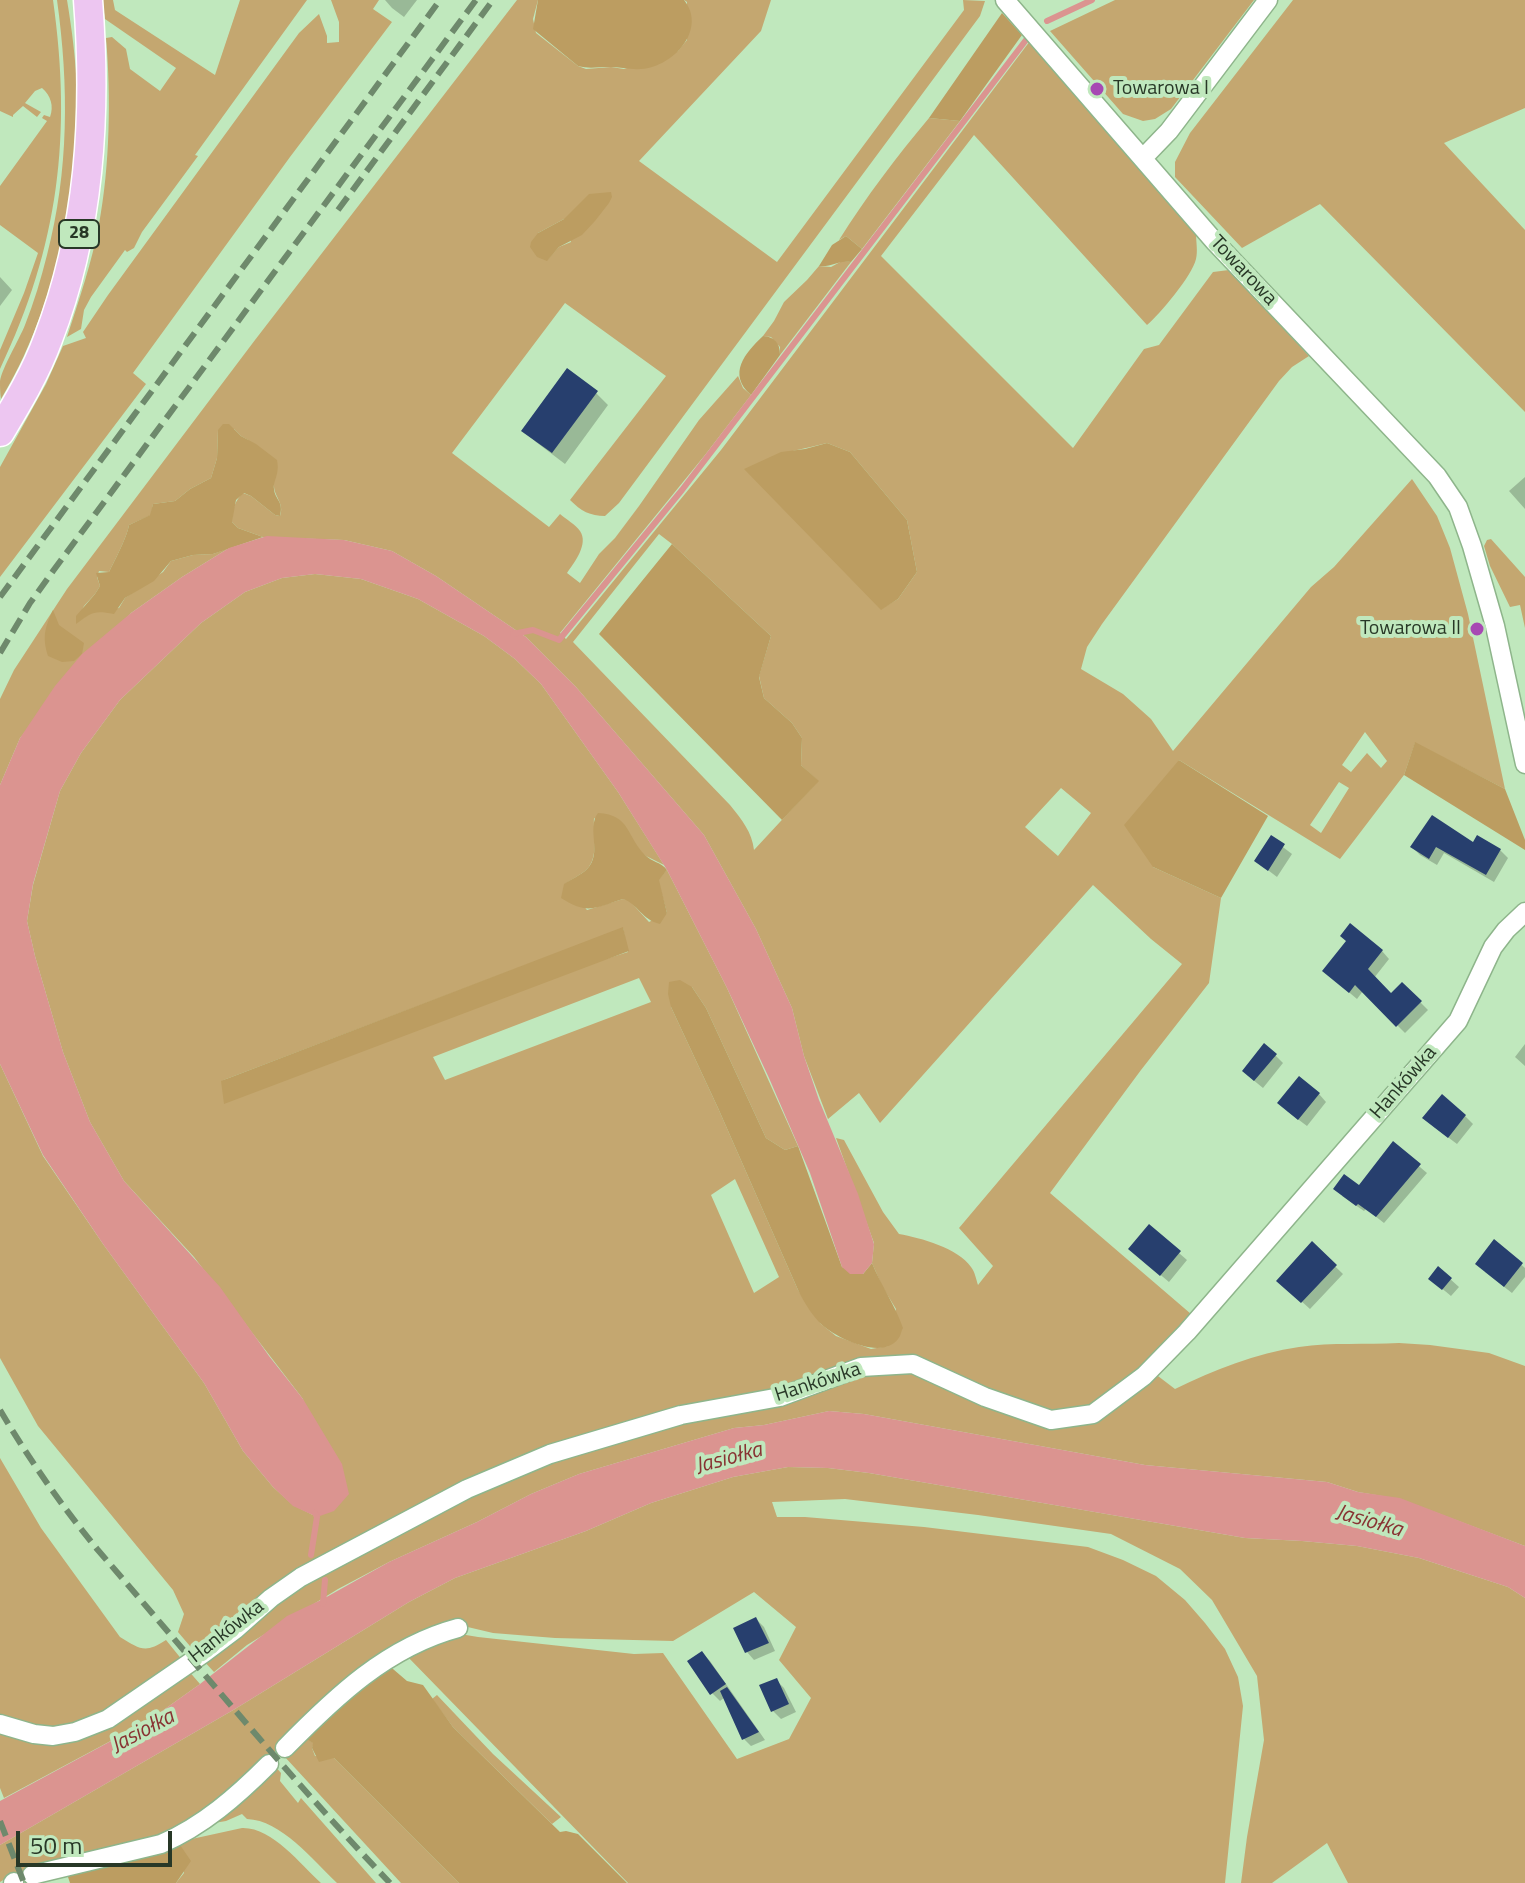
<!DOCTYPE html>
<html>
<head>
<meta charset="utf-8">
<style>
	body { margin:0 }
	#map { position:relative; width:1525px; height:1883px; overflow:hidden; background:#c0e8bd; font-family:"Titillium Web",sans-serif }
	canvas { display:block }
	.scale { position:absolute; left:16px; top:1831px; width:156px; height:36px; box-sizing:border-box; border:4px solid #283827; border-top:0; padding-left:10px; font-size:24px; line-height:28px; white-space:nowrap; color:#283827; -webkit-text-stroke:6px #c0e8bd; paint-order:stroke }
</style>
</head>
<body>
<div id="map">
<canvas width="1525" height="1883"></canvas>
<div class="scale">50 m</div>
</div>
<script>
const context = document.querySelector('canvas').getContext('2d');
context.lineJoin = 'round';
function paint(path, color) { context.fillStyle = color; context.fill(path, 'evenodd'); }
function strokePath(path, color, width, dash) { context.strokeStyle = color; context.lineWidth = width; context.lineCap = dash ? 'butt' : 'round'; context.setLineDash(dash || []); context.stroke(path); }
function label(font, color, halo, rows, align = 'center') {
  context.font = font + ' "Titillium Web",sans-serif'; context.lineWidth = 8; context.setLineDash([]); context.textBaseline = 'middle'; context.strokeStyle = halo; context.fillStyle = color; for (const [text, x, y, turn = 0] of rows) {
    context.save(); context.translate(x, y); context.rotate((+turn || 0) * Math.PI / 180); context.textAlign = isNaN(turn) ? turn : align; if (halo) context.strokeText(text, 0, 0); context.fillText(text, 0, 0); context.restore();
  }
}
paint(new Path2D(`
	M0 0H53C72 134 59 246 0 369V350L24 293 38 253 0 225V186L47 121 42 118 44 115 50 117C54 106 51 96 42 88L35 91 25 103 41 112 37 117 23 106 13 115V117L0 111Z
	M57 0H67C72 30 76 61 77 92 80 190 53 315 1 399 0 394 0 386 0 381 2 368 19 340 25 325 34 302 41 279 47 255 69 171 69 86 57 0Z
	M102 0H113L115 10 215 75 240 0H307L195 155 198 156 142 232 134 248 127 252 125 250 91 297 84 310 81 329 67 337C79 300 92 262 99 224 110 166 111 96 106 38L112 37 126 49 130 69 160 91 176 68 105 19Z
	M331 0H379L373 9 392 22 290 157 133 373 146 384 0 577V467L46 384 63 346 86 338 83 332 108 295 299 33 319 14 327 36V43L339 42V22Z
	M517 0H538L533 19 536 33 578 66 586 69 611 67 624 69 678 51 687 40V2L684 0H771L761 31 639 161 777 262 964 10 963 0 985 1 980 16 619 503 605 516C590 516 581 511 570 500L666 376 565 303 452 453 549 527 560 514C566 519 576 525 580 531 589 544 574 563 567 573L580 583 599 554 615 538 639 506 699 420 738 376 743 388 751 395 705 455 560 633 566 639 721 450 1030 41 1196 233C1196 242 1198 251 1196 259 1192 276 1160 314 1147 325L974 135 881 256 1073 448 1144 349 1159 345 1213 272 1229 270 1309 356 1292 367 1279 381 1102 624 1087 647 1081 669 1123 694 1151 719 1173 751 1311 587 1334 567 1412 479 1437 516 1450 548 1468 614 1505 789 1415 743 1404 775 1340 859 1179 760 1153 867 1221 898 1209 983 1141 1070 1050 1193 1191 1314 1164 1346 1091 1408 1078 1411H1045L902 1357 468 1483 195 1652 178 1632 184 1614 173 1590 38 1426 0 1358V1064L43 1156 103 1244 204 1383 243 1451 273 1487 293 1505 317 1517 303 1399 194 1257 124 1181 90 1122 63 1052 35 956 27 921 33 885 60 791 81 753 120 700 201 623 245 592 282 578 315 574 361 579 418 599 484 636 515 659 541 684 618 792 664 865 646 856 594 818C593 834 599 857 587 869 581 875 571 879 565 884L587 910 623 899 629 900 649 922 667 913 658 880 667 870 727 988 798 1146 785 1150 766 1138 706 1008 692 987 671 1007 718 1108 798 1290 821 1324 836 1336 871 1349 888 1346 896 1309 882 1286 872 1263 874 1243 836 1138 844 1140 883 1212 899 1234C921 1238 958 1248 971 1267 975 1272 976 1279 978 1285L993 1266 959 1228 1182 964 1151 939 1093 885 880 1123 859 1093 828 1119 804 1056 792 1008 756 929 704 835 576 687 526 637 436 576 392 551 344 540 263 537 238 528 232 522C232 511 235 500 243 493L251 496 275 515 280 516C285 503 273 496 274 484L248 440 241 436 234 429 218 430 217 458 211 478 190 489 175 501 153 504 151 515 129 525C127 537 115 560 109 572L99 571 97 577 100 586 95 594 84 606 76 623 92 612 119 608 125 598 163 572 171 561 193 555 213 554 229 548 182 577 131 613 20 738 0 785V699L14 670 67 589 255 340ZM564 219 571 242 559 247 547 260 538 233ZM827 443 850 452 907 520 917 572 898 599 881 609 764 461C784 451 805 449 827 443ZM659 534 672 544 771 636 759 676 764 698 792 723 802 738 801 765 818 781 754 850C752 832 742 820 730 805L573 642ZM1365 732 1387 761 1381 768 1367 753 1351 772 1342 765ZM1339 782 1349 788 1321 833 1310 825ZM1061 788 1091 813 1058 856 1025 827ZM623 928 628 952 221 1081ZM639 978 651 1002 445 1080 433 1057ZM735 1179 779 1277 754 1293 711 1195Z
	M1115 0H1254L1171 109 1155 119 1143 121 1123 114 1050 31Z
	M1293 0H1525V108L1444 143 1525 230V412L1320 204 1242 248 1175 177V162L1190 133Z
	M929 118 960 121 862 249 846 236 839 240C866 197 897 156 929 118Z
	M842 261 851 262 780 355V347L771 337 763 336 774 321 784 302 807 280 819 266 831 267Z
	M1491 539 1525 577V628L1520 605 1510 607 1490 566 1484 546 1487 540Z
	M1399 1343 1430 1345 1489 1353 1525 1366V1546L1400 1499 1358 1492 1327 1482 1145 1465 864 1414 829 1411 764 1425 734 1428 579 1474 531 1494 477 1522 389 1562 338 1589 247 1645 214 1672 202 1659 275 1603 363 1549 553 1457 859 1373 915 1370 1054 1424 1154 1373 1175 1389C1214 1370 1256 1353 1299 1347 1332 1342 1366 1345 1399 1343Z
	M0 1458 41 1528 120 1637C140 1649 145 1654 166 1640L183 1661 115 1709 59 1731 0 1718Z
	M788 1467 828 1468 869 1473 1245 1538 1302 1541 1357 1546 1419 1558 1508 1587 1525 1598V1883H1348L1327 1843 1272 1883H1241L1247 1837 1264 1740 1257 1676 1212 1600 1180 1569 1111 1534 978 1515 845 1499 772 1502 777 1517H805L924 1527 1088 1547 1123 1560 1156 1576 1185 1600 1205 1623 1225 1649 1238 1677 1243 1706 1225 1883H628L405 1654 454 1633 478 1637 634 1654 663 1653 737 1759 789 1739 811 1698 779 1660 796 1627 754 1592 673 1641 555 1638 493 1633 455 1624 436 1630 282 1745 204 1815 143 1843 39 1866 10 1876 0 1882V1845L235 1709 409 1602 455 1578 586 1531 651 1503 733 1477Z
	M187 1669 200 1684 148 1721 4 1798 0 1788V1725L56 1740Z
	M437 1695 493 1754 561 1817 552 1824 453 1727 432 1699Z
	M301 1736 314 1743 312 1748 315 1756 334 1758 459 1883H401L284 1756Z
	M274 1765 281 1773 280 1781 298 1803 301 1798 376 1883H337C313 1860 281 1820 247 1819L242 1814 226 1821 208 1824Z
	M242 1828C272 1827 300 1864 321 1883H176L184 1873 178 1842Z`), '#c4a770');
paint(new Path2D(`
	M538 0H684C705 26 680 59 652 67 637 72 623 67 609 67 597 67 589 69 578 66L533 29Z
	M1002 13 1022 35 960 121 929 118Z
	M611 192 612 197 609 203 595 221 582 235 559 247 547 261 537 257 530 247 531 242 538 233 564 219 589 194Z
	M846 236 862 249 851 262C836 260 834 267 819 266L832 245Z
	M763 336C775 337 780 343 780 355L751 395C727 374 745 353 763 336Z
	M223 424H229L241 436 256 444 277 460C280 475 273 480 274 489 275 500 284 501 280 516L275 515 251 496 244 493 236 500 232 522 238 528 263 537 213 554 193 555 171 561 154 581 125 598 114 614C94 610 92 612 76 624V616L95 594 100 586 96 573 109 572C115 560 127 537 129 525L150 515 153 504 175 501 190 489 211 478 217 458 218 430Z
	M827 443 850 452 907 520 917 572 898 599 881 610 744 469 781 452 805 449Z
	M672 544 771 636 759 677 764 698 792 723 802 738 801 765 819 781 782 820 599 634Z
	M53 610 59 625 84 643 82 654 74 661 62 662 48 656C42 637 45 627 53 610Z
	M1415 742 1505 789 1525 840V850L1404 775Z
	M1179 760 1268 816 1221 898 1153 867 1124 825Z
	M598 813C631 815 626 836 645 855 652 862 661 862 667 870L659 880 667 913 660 924C642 920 638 904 623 899 595 908 587 915 561 898L564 884C571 879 581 875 587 869 603 853 586 829 598 813Z
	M623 927 629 951 224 1104 221 1081Z
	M680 980 692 987 706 1008 766 1138 785 1150 798 1146 842 1267 863 1274 872 1263C881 1285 895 1305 903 1328 901 1331 901 1336 898 1339 882 1361 833 1337 819 1322 810 1312 804 1302 798 1290L718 1108 671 1007 668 994 669 982Z
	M386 1663 407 1681 423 1685 453 1727 560 1832 566 1831 578 1834 627 1883H459L334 1758 319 1762 312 1748 313 1743 301 1736Z
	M178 1842 191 1861 176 1883H70L68 1877 71 1871Z`), '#bc9d61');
paint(new Path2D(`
	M267 536 344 540 392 551 436 576 526 637 576 687 704 835 756 929 792 1008 804 1056 819 1100 858 1194 874 1244 872 1263 863 1274H850L842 1267 810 1173 769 1078 727 988 667 870 618 792 541 684 515 659 484 636 418 599 361 579 315 574 282 578 245 592 201 623 120 700 81 753 60 791 33 884 27 921 35 956 63 1052 90 1122 124 1181 220 1287 269 1356 303 1399 342 1464 349 1494 334 1511 317 1517 293 1506 273 1487 243 1451 204 1383 103 1244 43 1155 0 1064V785L20 738 55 686 82 654 131 613 182 577 229 548Z
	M829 1411 864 1414 1145 1465 1327 1482 1358 1492 1400 1498 1525 1546V1598L1508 1587 1419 1558 1357 1546 1302 1541 1245 1538 869 1473 828 1468 788 1467 733 1477 651 1503 586 1531 455 1578 409 1602 235 1709 0 1845V1801L148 1721 200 1684 287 1616 323 1599 389 1562 477 1522 531 1494 579 1474 734 1428 764 1425Z`), '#db9490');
paint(new Path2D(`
	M385 0H417L404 17 392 8Z
	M0 277 12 290 0 306Z
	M596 393 608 405 565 464 536 442 524 430Z
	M1525 477V509L1509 491Z
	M1271 838 1292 854 1277 877 1256 861Z
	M1474 845 1500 850 1508 858 1494 882 1444 853 1437 865 1420 855 1412 847Z
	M1382 951 1389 959 1374 978 1391 996 1402 984 1428 1010 1405 1033 1363 991 1357 999 1332 978Z
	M1525 1044V1066L1515 1057Z
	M1275 1055 1283 1063 1263 1088 1252 1079Z
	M1319 1094 1326 1102 1307 1126 1287 1111Z
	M1465 1116 1473 1124 1457 1144 1433 1126Z
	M1393 1144 1427 1173 1384 1223 1366 1209 1364 1211 1342 1196 1359 1187Z
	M1149 1227 1187 1260 1169 1282 1138 1256Z
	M1495 1242 1525 1268V1277L1512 1293 1485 1272Z
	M1312 1244 1343 1274 1310 1309 1279 1281Z
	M1439 1269 1459 1287 1451 1296 1439 1286Z
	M756 1619 764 1627 775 1651 754 1660 747 1652Z
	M702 1653 710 1661 765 1740 751 1746 744 1739 725 1697 720 1701 712 1693Z
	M776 1680 784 1688 796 1712 781 1719 773 1711Z`), '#0003');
strokePath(new Path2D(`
	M1047 21 1092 0
	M513 634 533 630 559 640 682 490 1026 40
	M311 1555 317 1517 315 1513
	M323 1604 325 1580`), '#db9490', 6);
paint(new Path2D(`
	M567 368 598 391 552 453 521 431Z
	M1432 815 1473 842 1477 835 1501 849 1486 875 1436 847 1429 859 1410 847Z
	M1271 835 1285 844 1268 871 1254 861Z
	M1350 923 1383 950 1368 969 1391 993 1402 982 1422 1001 1396 1027 1355 985 1349 993 1322 971 1346 941 1340 936Z
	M1264 1043 1277 1054 1254 1081 1242 1071Z
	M1299 1076 1320 1093 1298 1120 1277 1103Z
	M1442 1094 1466 1115 1448 1138 1422 1118Z
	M1393 1141 1421 1164 1376 1217 1358 1204 1356 1206 1333 1189 1344 1174 1359 1185Z
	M1149 1224 1181 1251 1160 1276 1128 1249Z
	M1494 1239 1523 1263 1504 1287 1475 1264Z
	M1312 1241 1337 1265 1301 1303 1276 1281Z
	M1438 1266 1452 1278 1442 1290 1428 1279Z
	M756 1617 769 1643 745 1653 733 1628Z
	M702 1651 726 1684 710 1695 687 1661Z
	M777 1678 789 1704 771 1712 759 1685Z
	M727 1687 759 1732 742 1740 720 1691Z`), '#273f6e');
const street = new Path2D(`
	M1005 0 1215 242 1437 476 1458 507 1472 546 1495 626 1525 764
	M1143 158 1169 131 1268 0
	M0 1724 34 1734 53 1736 75 1732 108 1719 204 1653 236 1629 271 1598 301 1577 467 1489 550 1454 681 1415 780 1397 861 1367 913 1364 985 1397 1051 1420 1093 1414 1144 1376 1187 1332 1458 1021 1493 947 1506 930 1525 912
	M285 1748C335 1697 387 1647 458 1628
	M32 1875 161 1844C203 1826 237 1796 269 1764
	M13 1883 14 1882`);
const primary = new Path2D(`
	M0 432C18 402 36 372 48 339 90 230 97 115 88 0`);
strokePath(street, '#8eb58b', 21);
strokePath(primary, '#fff', 31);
strokePath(street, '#fff', 18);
strokePath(primary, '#edc6f1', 28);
strokePath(new Path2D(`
	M338 210 493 0
	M0 597 440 0
	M0 653 30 603 53 571 476 0
	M0 1410C29 1459 61 1505 97 1549 194 1661 288 1776 390 1883
	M0 1821 24 1883`), '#6e896c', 6, [16, 8]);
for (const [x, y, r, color] of [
	[1097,89,8,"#a749b3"],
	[1477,629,8,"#a749b3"]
]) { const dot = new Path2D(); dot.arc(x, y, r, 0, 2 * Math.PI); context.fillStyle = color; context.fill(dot); strokePath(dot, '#c0e8bd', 3); }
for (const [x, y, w] of [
	[79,234,40]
]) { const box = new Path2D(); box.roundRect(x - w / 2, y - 14, w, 28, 6); context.fillStyle = '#c0e8bd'; context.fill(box); strokePath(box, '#283827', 2); }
label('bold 18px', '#283827', null, [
	["28",79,234]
]);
label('20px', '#283827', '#c0e8bd', [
	["Towarowa I",1113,89],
	["Towarowa II",1461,629,"right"]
], 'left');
label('20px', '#283827', '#c0e8bd', [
	["Towarowa",1243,271,47],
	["Hankówka",1404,1083,-49],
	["Hankówka",818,1383,-18],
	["Hankówka",227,1632,-38]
]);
label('italic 22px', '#833', '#c0e8bd', [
	["Jasiołka",729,1459,-15],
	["Jasiołka",1369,1522,16],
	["Jasiołka",143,1732,-28]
]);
</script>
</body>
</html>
